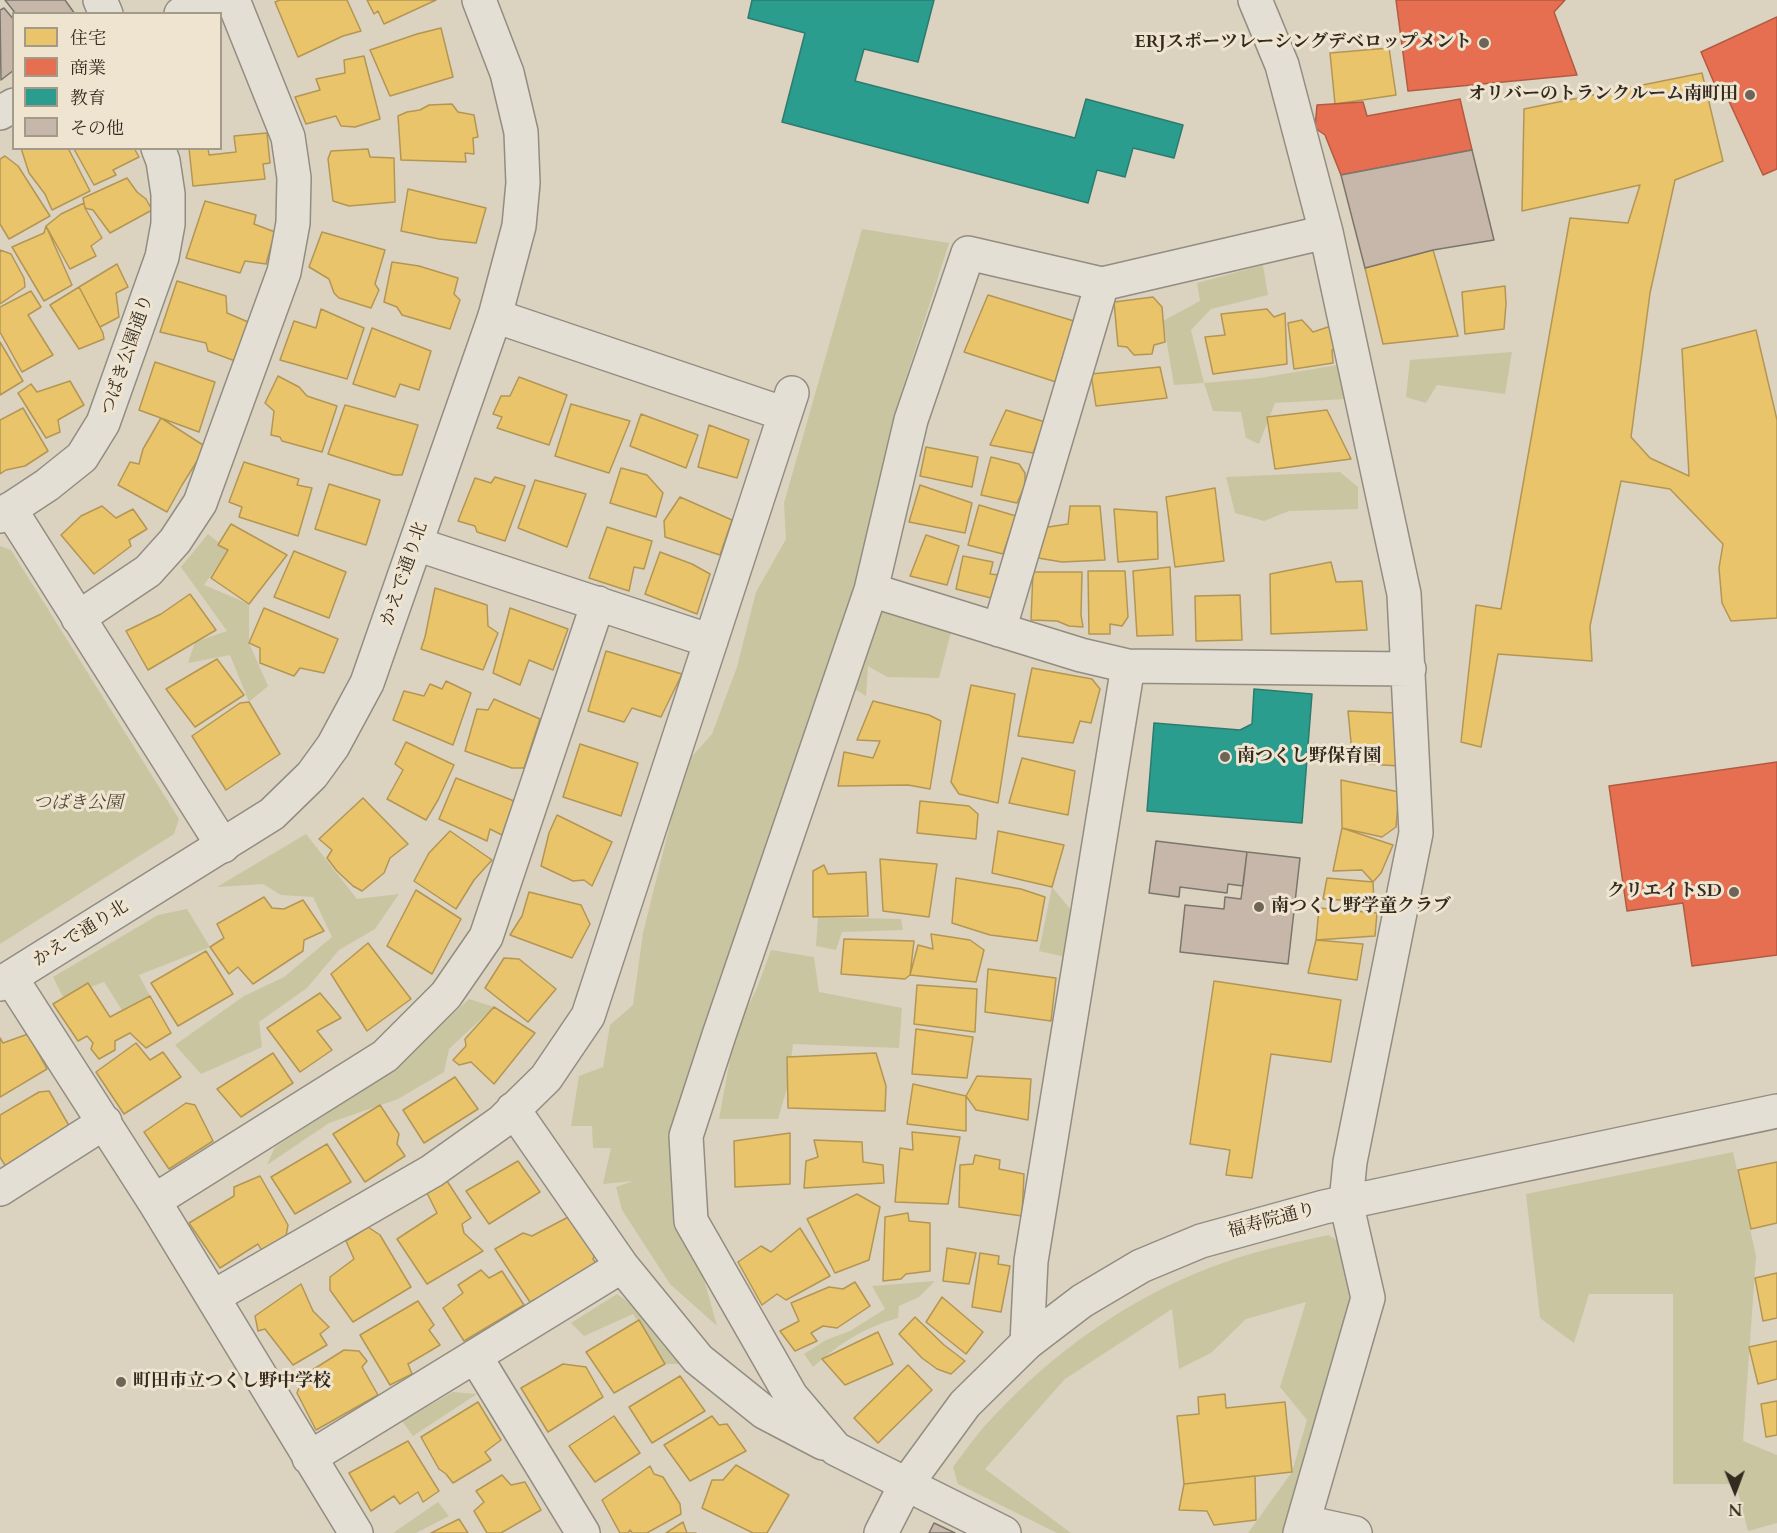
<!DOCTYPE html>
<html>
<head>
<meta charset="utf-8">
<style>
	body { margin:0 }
	#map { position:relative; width:1777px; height:1533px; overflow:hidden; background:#dbd2c0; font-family:Cardo,"Noto Serif JP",serif }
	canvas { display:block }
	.legend { position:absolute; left:12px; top:12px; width:210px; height:138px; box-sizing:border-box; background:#efe4cf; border:2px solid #a49a89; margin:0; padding:8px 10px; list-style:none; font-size:18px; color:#342b20 }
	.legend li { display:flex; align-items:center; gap:12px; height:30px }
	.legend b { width:30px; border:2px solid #a49a89 }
	.north { position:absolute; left:1705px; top:1461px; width:60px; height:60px; -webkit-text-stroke:4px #efe4cf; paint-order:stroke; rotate:179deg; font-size:16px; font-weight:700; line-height:24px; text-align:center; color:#342b20 }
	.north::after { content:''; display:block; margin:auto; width:21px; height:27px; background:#342b20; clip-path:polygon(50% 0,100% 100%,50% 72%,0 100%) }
</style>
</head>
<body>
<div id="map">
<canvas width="1777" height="1533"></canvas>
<ul class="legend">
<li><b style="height:16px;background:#e9c46a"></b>住宅</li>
<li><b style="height:16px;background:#e76f51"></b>商業</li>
<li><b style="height:16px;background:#2a9d8f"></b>教育</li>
<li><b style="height:16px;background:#c7b6aa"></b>その他</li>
</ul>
<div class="north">N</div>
</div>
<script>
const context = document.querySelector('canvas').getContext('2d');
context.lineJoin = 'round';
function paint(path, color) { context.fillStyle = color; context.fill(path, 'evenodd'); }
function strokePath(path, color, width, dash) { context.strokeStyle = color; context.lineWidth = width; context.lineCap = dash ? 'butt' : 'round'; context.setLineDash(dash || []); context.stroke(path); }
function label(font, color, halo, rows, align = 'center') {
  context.font = font + ' Cardo,"Noto Serif JP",serif'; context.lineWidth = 6; context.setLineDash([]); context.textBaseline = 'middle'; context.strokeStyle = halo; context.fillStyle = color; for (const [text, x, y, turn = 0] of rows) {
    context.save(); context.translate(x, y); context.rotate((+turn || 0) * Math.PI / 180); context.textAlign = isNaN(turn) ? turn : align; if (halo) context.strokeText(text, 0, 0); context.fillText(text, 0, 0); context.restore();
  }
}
paint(new Path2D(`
	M862 229 949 243 894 416 856 580 686 1136 698 1258 717 1326 670 1284 622 1210 616 1187 633 1181 603 1184 611 1148H593L592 1126H571L579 1076 603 1067 610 1025 633 1005 643 933 685 764 712 734 737 667 756 592 786 539 784 503Z
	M1263 265 1268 295 1211 309 1191 330 1204 383 1260 378 1343 364 1344 399 1275 403 1259 444 1246 438 1241 412 1213 411 1204 383 1174 385 1163 321 1200 301 1197 283Z
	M1512 352 1505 394 1437 385 1426 403 1406 397 1410 360Z
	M1340 472 1358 487V509L1289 511 1264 521 1235 513 1226 477Z
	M208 534 228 550 204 585 249 604V643L268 686 249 702 230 655 188 663 195 642 227 631 181 567Z
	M0 546 11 550 179 819 174 834 0 944Z
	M878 610 951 632 939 678 887 677 868 666 866 696 850 686Z
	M306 834 357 899 399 894 375 929 339 950 307 988 259 1022 262 1047 201 1074 175 1045 244 996 284 977 332 937 313 897 281 895 263 884 217 887Z
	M1052 887 1076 916 1065 957 1039 951Z
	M187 909 210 947 139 975 150 996 122 1010 104 982 63 997 53 977 158 915Z
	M818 917 901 919 903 930 842 932 836 950 816 946Z
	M771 950 814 957 819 992 902 1008 899 1048 793 1044 788 1085 778 1119H719L735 1032 757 988Z
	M469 999 494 1007 449 1049 444 1072 398 1099 329 1123 267 1165 275 1147 390 1073Z
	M1733 1152 1756 1256 1743 1441 1777 1455V1523L1748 1531 1736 1484H1673V1294H1589L1574 1343 1540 1318 1526 1194Z
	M1328 1235 1345 1245 1356 1297 1288 1533H1248L1292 1472 1307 1420 1280 1387 1306 1302 1246 1319 1211 1353 1179 1369 1172 1309 1065 1379 985 1469 1071 1533H1057L958 1484 953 1467C966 1450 978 1432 993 1417 1054 1352 1126 1300 1209 1268 1247 1253 1288 1244 1328 1235Z
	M935 1281 919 1297 899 1306 898 1318C865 1327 838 1344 813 1367L804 1354 826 1340 850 1331 885 1309 872 1286Z
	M617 1294 660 1324 686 1364H665L633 1314 584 1336 571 1323Z
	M453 1392 477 1394 413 1436 402 1421Z
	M438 1502 449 1516 416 1533H393Z`), '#cac5a1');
const homes = new Path2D(`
	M280 0H347L361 31 343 36 298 57 275 2Z
	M367 0H436L384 24 378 11 374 14Z
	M441 28 453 77 390 96 370 50 417 34Z
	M1389 48 1396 95 1335 104 1330 53Z
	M364 56 380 119 355 127 341 126 336 116 306 124 295 97 320 90 316 79 345 73 344 60Z
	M1702 73 1723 161 1675 180 1650 293 1631 437 1650 458 1689 476 1682 349 1756 330 1777 420V618L1731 621 1722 603 1719 568 1723 544 1670 489 1621 481 1590 626 1592 661 1498 654 1481 747 1461 742 1476 605 1501 609 1570 218 1628 223 1640 185 1522 211 1524 109Z
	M452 104 458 112 474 115 478 137 473 138 474 154 465 153 466 162 401 160 398 116 407 112 420 110 429 105Z
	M267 133 270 163 263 164 265 179 193 186 189 148H208L209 155 236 152 234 136Z
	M21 148H68L90 191 52 210 45 194 29 173Z
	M76 148H134L139 157 113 170 116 175 94 185 74 149Z
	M368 149 370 157 394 158 395 202 349 206 333 201 328 159 331 151Z
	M5 156 18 166 50 216 9 239 0 224V159Z
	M127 178 137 192 146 199 152 210 110 233 93 210 85 208 83 198Z
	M408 189 486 208 476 243 439 239 401 231Z
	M205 201 256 215 254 224 275 232 266 264 245 261 240 273 186 258Z
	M84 203 85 208 102 238 91 246 96 256 70 269 46 226 61 214Z
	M46 226 72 285 44 301 12 247 44 233Z
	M322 232 385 250 375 284 379 290 371 308 339 298 334 293 329 279 309 267Z
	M0 250 11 254 24 278 25 287 0 304Z
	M1433 250 1458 336 1383 344 1365 268Z
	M392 262 419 266 458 278 454 294 460 300 450 329 402 315 397 307 384 302Z
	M117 264 128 287 116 293 119 317 100 327 79 287Z
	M177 281 226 296 227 313 253 324 238 362 208 351 206 343 160 332Z
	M1505 286 1506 304 1504 329 1465 334 1462 292Z
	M79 287 103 333 104 339 79 349 50 305Z
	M31 291 41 307 28 315 53 355 22 372 0 332V307Z
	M988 295 1074 321 1056 382 964 352Z
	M1153 297 1162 307 1165 342 1154 345 1152 354 1134 355 1127 347 1118 346 1114 302Z
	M321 309 364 328 347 379 280 360 294 321 316 328Z
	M1267 309 1274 317 1285 313 1287 364 1213 374 1205 337 1225 335 1221 314Z
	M1302 320 1313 332 1331 326 1342 347 1332 350 1333 363 1294 369 1288 323Z
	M372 328 431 351 419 390 400 384 395 397 353 384Z
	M0 342 23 381 0 395Z
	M155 362 215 382 199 432 139 410Z
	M1160 367 1167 398 1096 406 1091 374Z
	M278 376 299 387 307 396 337 406 322 452 282 441 280 437 271 435 274 411 265 403Z
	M519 377 567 395 549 445 497 428 502 417 493 414 501 396H510Z
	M70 381 84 405 58 420 60 432 46 438 18 393 31 384 37 392Z
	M571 404 630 421 609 473 555 456Z
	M345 405 418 425 402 475H394L328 454Z
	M23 408 48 451 25 466 6 470 0 474V420Z
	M1006 410 1045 422 1033 453 990 445Z
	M1327 410 1351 459 1275 469 1267 417Z
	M641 414 698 435 686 468 630 446Z
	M161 418 206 447 182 485 167 512 118 485 130 462 139 464 143 449Z
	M709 425 749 440 737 478 698 467Z
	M926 447 978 457 972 487 920 476Z
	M991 457 1019 464 1025 473V485L1017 503 981 495Z
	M244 462 299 479 297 485 312 488 298 536 239 517 242 507 229 502Z
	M621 468 647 475 663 493 656 517 610 503Z
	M495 477 525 486 505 541 477 532 475 526 458 521 475 478 491 483Z
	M535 480 586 494 567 547 518 528Z
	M329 484 380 500 366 545 315 529Z
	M920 485 972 503 965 533 909 522Z
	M1215 488 1224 561 1175 567 1166 497Z
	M680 497 732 520 720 555 665 537 664 521Z
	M979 505 1016 516 1003 554 968 545Z
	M102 506 116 518 133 509 147 529 129 540 131 546 94 574 61 535 81 516Z
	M1070 506H1100L1105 560 1062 562 1038 558 1035 529 1068 524Z
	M1114 509 1157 512 1158 559 1118 562Z
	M231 524 287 555 249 604 211 578 228 550 218 545Z
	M607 527 652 541 644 569 634 567 629 591 589 578Z
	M926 535 959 546 947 585 910 576Z
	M294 551 346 572 329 618 274 597Z
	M660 552 692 564 710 574 697 614 645 594Z
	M963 556 993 562 990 574 999 575 991 598 956 589Z
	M1331 562 1336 582 1362 581 1367 630 1271 634 1270 574Z
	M1170 567 1173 635 1137 636 1133 571Z
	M1088 571H1125L1128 617 1122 626 1110 624V634H1089Z
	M1033 572H1082L1081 615 1083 627 1069 626 1057 621 1031 620Z
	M435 588 487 605 488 626 498 633 483 670 421 649 425 637Z
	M190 594 216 630 148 670 126 631 161 614Z
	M1240 595 1242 640 1196 641 1195 596Z
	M264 608 338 639 324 673 300 668 294 676 260 663V648L249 643Z
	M510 608 568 629 553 670 529 660 520 685 493 673Z
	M606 651 682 674 661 717 632 708 624 722 588 711Z
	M217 659 244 695 195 727 166 689Z
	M1032 668 1092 679 1100 689 1091 723 1080 721 1073 743 1018 736Z
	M446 681 471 693 453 745 393 720 404 691 424 696 430 684 442 689Z
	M971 685 1015 694 998 803 959 794 951 782Z
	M494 699 540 719 524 768H512L465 751 477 709 488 710Z
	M873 701 929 715 941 721 930 789 908 785 838 786 844 752 873 758 880 741 857 740Z
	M249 702 280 754 226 790 192 736 240 703Z
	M1348 711 1397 713 1399 766 1353 763Z
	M406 742 454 765 438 800 426 820 387 799 403 770 395 764Z
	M580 744 638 763 621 816 563 797Z
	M1022 758 1075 771 1068 815 1009 803Z
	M456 778 514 801 502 835 490 829 487 841 439 819Z
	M1341 780 1399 792 1396 827 1382 837 1342 828Z
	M363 798 408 844 390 858 384 873 362 891 353 886 337 871 327 858 332 850 319 839Z
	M920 801 969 806 978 814 976 839 917 833Z
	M557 815 612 842 592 886 584 880 573 881 541 866 549 833Z
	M1342 828 1393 845 1381 873 1373 882 1362 870 1333 871Z
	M450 831 492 860 474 880 456 909 414 881 429 853Z
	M998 831 1064 845 1052 887 992 873Z
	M880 859 937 864 929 917 883 911Z
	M824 865 828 874 866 872 868 916 813 917V871Z
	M956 878 1021 889 1045 897 1037 941 990 935 952 923Z
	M1327 878 1373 882 1374 902 1323 899Z
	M416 890 461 919 432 974 387 946Z
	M529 892 581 905 590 924 572 958 510 935 522 916Z
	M264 897 272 908 284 909 303 900 324 931 304 940 303 951 253 984 238 967 229 974 210 947 224 938 217 924Z
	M1319 908 1377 913 1375 936 1316 940Z
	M931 934 970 940 984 950 976 982 910 975 918 945 933 949Z
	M844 939 914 941 910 975 905 979 841 974Z
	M1316 940 1363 944 1357 980 1308 973Z
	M368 943 411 999 367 1031 331 974Z
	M206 951 233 994 178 1026 151 983Z
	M504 958 519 959 556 989 528 1022 485 988Z
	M988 969 1056 978 1051 1021 985 1012Z
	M1214 981 1341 1000 1331 1062 1271 1054 1252 1178 1226 1175 1230 1150 1190 1144Z
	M88 983 110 1017 150 996 171 1033 146 1048 130 1033 115 1041V1050L99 1059 91 1049 93 1043 87 1036 78 1041 53 1004Z
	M917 985 977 989 975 1032 914 1024Z
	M320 993 341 1018 317 1031 332 1050 300 1072 267 1028Z
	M494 1007 535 1033 494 1084 471 1062 459 1065 453 1060 466 1046 465 1039Z
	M916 1029 973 1037 967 1078 912 1074Z
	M28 1034 47 1069 0 1097V1038L3 1043Z
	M136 1043 150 1060 163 1052 181 1077 124 1114 96 1072Z
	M273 1053 293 1083 241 1117 217 1089Z
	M876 1053 886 1086 885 1111 788 1108 787 1057Z
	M977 1076 1031 1079 1028 1120 976 1110 966 1096Z
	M455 1077 478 1109 424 1143 403 1110Z
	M913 1084 966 1096V1131L907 1124Z
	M49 1091 71 1129 6 1167 0 1157V1115L39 1092Z
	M186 1103 195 1105 213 1141 169 1169 144 1132Z
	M380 1105 399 1134 397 1144 405 1156 365 1182 333 1134Z
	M912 1132 960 1137 948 1204 895 1202 900 1148 913 1150Z
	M790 1133V1184L735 1187 734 1141Z
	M814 1140 862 1142 863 1162 883 1165 884 1183 804 1188 806 1161 818 1157Z
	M327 1144 351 1182 295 1214 271 1177Z
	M975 1155 1000 1160 999 1169 1024 1174 1022 1216 959 1207 960 1165 973 1164Z
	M518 1161 540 1192 489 1224 466 1191Z
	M1777 1162V1223L1751 1229 1738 1170Z
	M260 1176 288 1225 286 1236 262 1251 258 1244 220 1268 189 1223 234 1196V1187Z
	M447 1181 471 1218 462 1224 464 1233 483 1251 427 1284 397 1239 437 1213 427 1193Z
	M857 1194 880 1207 869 1260 835 1273 807 1219Z
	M908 1213 909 1221 930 1223V1271L906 1274 901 1279 883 1281 885 1217Z
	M574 1214 597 1249 593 1259 598 1266 530 1302 495 1249 523 1233 532 1236Z
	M368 1227 380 1235 411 1287 353 1322 330 1290V1277L354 1259 346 1241Z
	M800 1228 830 1276 786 1300 777 1294 762 1305 738 1262 761 1246 771 1252Z
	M947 1248 976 1253 969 1284 943 1281Z
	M980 1253 999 1256 998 1264 1010 1266 1001 1312 972 1307Z
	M481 1270 489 1278 502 1271 524 1305 464 1341 443 1308 463 1293 458 1285Z
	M1777 1273V1318L1763 1321 1755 1278Z
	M855 1282 870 1306 837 1328 823 1326 811 1333 817 1341 795 1351 780 1331 799 1321 791 1303 829 1287 843 1289Z
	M301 1284 313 1311 329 1327 320 1334 327 1345 293 1365 265 1329 258 1331 255 1316Z
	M942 1297 983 1332 966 1354 926 1322Z
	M418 1301 434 1325 429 1330 440 1345 408 1364 412 1374 390 1385 360 1335Z
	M915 1317 944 1345 965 1361 951 1374 937 1369 922 1358 899 1334Z
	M639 1320 665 1364 614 1393 586 1352Z
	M878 1332 893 1364 845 1385 822 1359Z
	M1777 1341V1379L1758 1384 1749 1347Z
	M344 1350 359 1351 367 1361 362 1367 378 1395 316 1430 297 1393 300 1385 298 1379Z
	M563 1364 586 1367 603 1397 548 1432 521 1388Z
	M908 1365 932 1390 878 1443 854 1418Z
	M680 1376 705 1411 652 1443 629 1407Z
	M1225 1394 1226 1408 1285 1402 1292 1472 1184 1484 1177 1416 1199 1414 1198 1397Z
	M1777 1401V1435L1766 1437 1761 1404Z
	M478 1402 501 1440 485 1452 491 1460 453 1483 446 1474 439 1469 421 1437Z
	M614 1416 640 1453 595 1482 569 1446Z
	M712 1416 719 1425 727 1424 746 1451 690 1481 664 1445Z
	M408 1441 439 1491 423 1502 418 1492 400 1504 394 1496 371 1511 349 1473Z
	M736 1465 789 1495 767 1533H753L702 1508 712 1480H723Z
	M650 1466 654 1474 663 1477 680 1504 681 1514 647 1533H632L630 1530 628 1533H620L602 1500Z
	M502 1475 511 1485 525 1482 541 1510 501 1533H487L474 1511 484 1502 476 1491Z
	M1255 1476 1256 1520 1214 1525 1207 1511 1179 1510 1184 1484Z
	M459 1519 468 1533H431Z
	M683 1522 687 1533H696H666Z`);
paint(homes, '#e9c46a');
strokePath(homes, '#b39654', 1.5);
const shops = new Path2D(`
	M1396 0H1565L1554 12 1577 75 1408 91Z
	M1777 17V169L1763 175 1727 97 1718 92 1701 52Z
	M1460 99 1472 150 1341 175 1325 135 1315 128 1317 105 1363 102 1367 116Z
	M1777 762V955L1692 966 1683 903 1627 911 1609 786Z`);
paint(shops, '#e76f51');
strokePath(shops, '#b15b42', 1.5);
const schools = new Path2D(`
	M752 0H934L918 62 864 49 855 81 1075 138 1086 99 1183 125 1174 158 1133 148 1125 177 1097 170 1088 203 782 122 805 33 748 18Z
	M1254 689 1312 694 1302 823 1147 811 1154 723 1240 730 1252 724Z`);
paint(schools, '#2a9d8f');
strokePath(schools, '#2d7b6e', 1.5);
const building = new Path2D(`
	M5 0H65L75 14H16Z
	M4 8 14 20V70L1 80 0 10Z
	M1472 150 1494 240 1433 250 1365 268 1341 175Z
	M1156 841 1247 852 1243 886 1228 884 1227 893 1180 887 1179 897 1149 893Z
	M1247 852 1300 858 1288 964 1180 952 1185 905 1224 909 1225 897 1241 899Z
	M934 1523 955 1533H929Z`);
paint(building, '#c7b6aa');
strokePath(building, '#7b766c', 1.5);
const minor = new Path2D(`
	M100 0 106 14
	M1255 0 1282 65 1326 232 1404 594 1416 833 1350 1162 1346 1202 1368 1298 1300 1533
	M181 14 208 0
	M0 113 14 105
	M495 316 785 414
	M10 509 223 846
	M0 516 47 485 82 457 103 423 162 257 168 224V194L163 161 158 148
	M416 544 711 641
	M871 590 1081 655 1128 666 1409 669
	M78 618 148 571 175 541 200 503 284 272 293 223 294 178 288 137 233 0
	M999 630 1102 284
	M11 978 154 1201 356 1533
	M513 1109 622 1266 698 1359 764 1412 823 1443
	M0 1189 105 1122
	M154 1201 385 1056 446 995 486 937 598 603
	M213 1297 432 1171 501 1122 546 1078 588 1016 792 393
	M1027 1343 1031 1261 1128 666
	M475 1356 583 1533
	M309 1458 622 1266
	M1304 1522 1355 1533
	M1004 1533 836 1449 791 1396 691 1221 686 1136 719 1035 871 590 911 420 968 253 1102 284 1326 232`);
const tertiary = new Path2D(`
	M0 984 272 814 312 775 333 746 367 683 495 316 519 226 523 183 521 132 507 73 479 0
	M881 1533 905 1486 965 1404 1027 1343 1082 1301 1141 1266 1201 1241 1324 1207 1777 1111`);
strokePath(minor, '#928d81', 36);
strokePath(tertiary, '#928d81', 36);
strokePath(minor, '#e4dfd5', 33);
strokePath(tertiary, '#e4dfd5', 33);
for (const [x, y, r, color] of [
	[1484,43,6,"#6e6558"],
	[1750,95,6,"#6e6558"],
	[1225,757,6,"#6e6558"],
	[1734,892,6,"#6e6558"],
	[1259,907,6,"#6e6558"],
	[121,1382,6,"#6e6558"]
]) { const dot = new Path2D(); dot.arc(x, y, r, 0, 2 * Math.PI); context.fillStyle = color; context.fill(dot); strokePath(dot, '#efe4cf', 2); }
label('bold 18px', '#342b20', '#efe4cf', [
	["ERJスポーツレーシングデベロップメント",1472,43],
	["オリバーのトランクルーム南町田",1738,95],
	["南つくし野保育園",1237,757,"left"],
	["クリエイトSD",1722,892],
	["南つくし野学童クラブ",1271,907,"left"],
	["町田市立つくし野中学校",133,1382,"left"]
], 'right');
label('18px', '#342b20', '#efe4cf', [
	["つばき公園通り",128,355,-71],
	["かえで通り北",405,574,-71],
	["かえで通り北",81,934,-32],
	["福寿院通り",1272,1221,-15]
]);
label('italic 18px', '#4f4835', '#efe4cf', [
	["つばき公園",78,804]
]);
</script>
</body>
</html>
